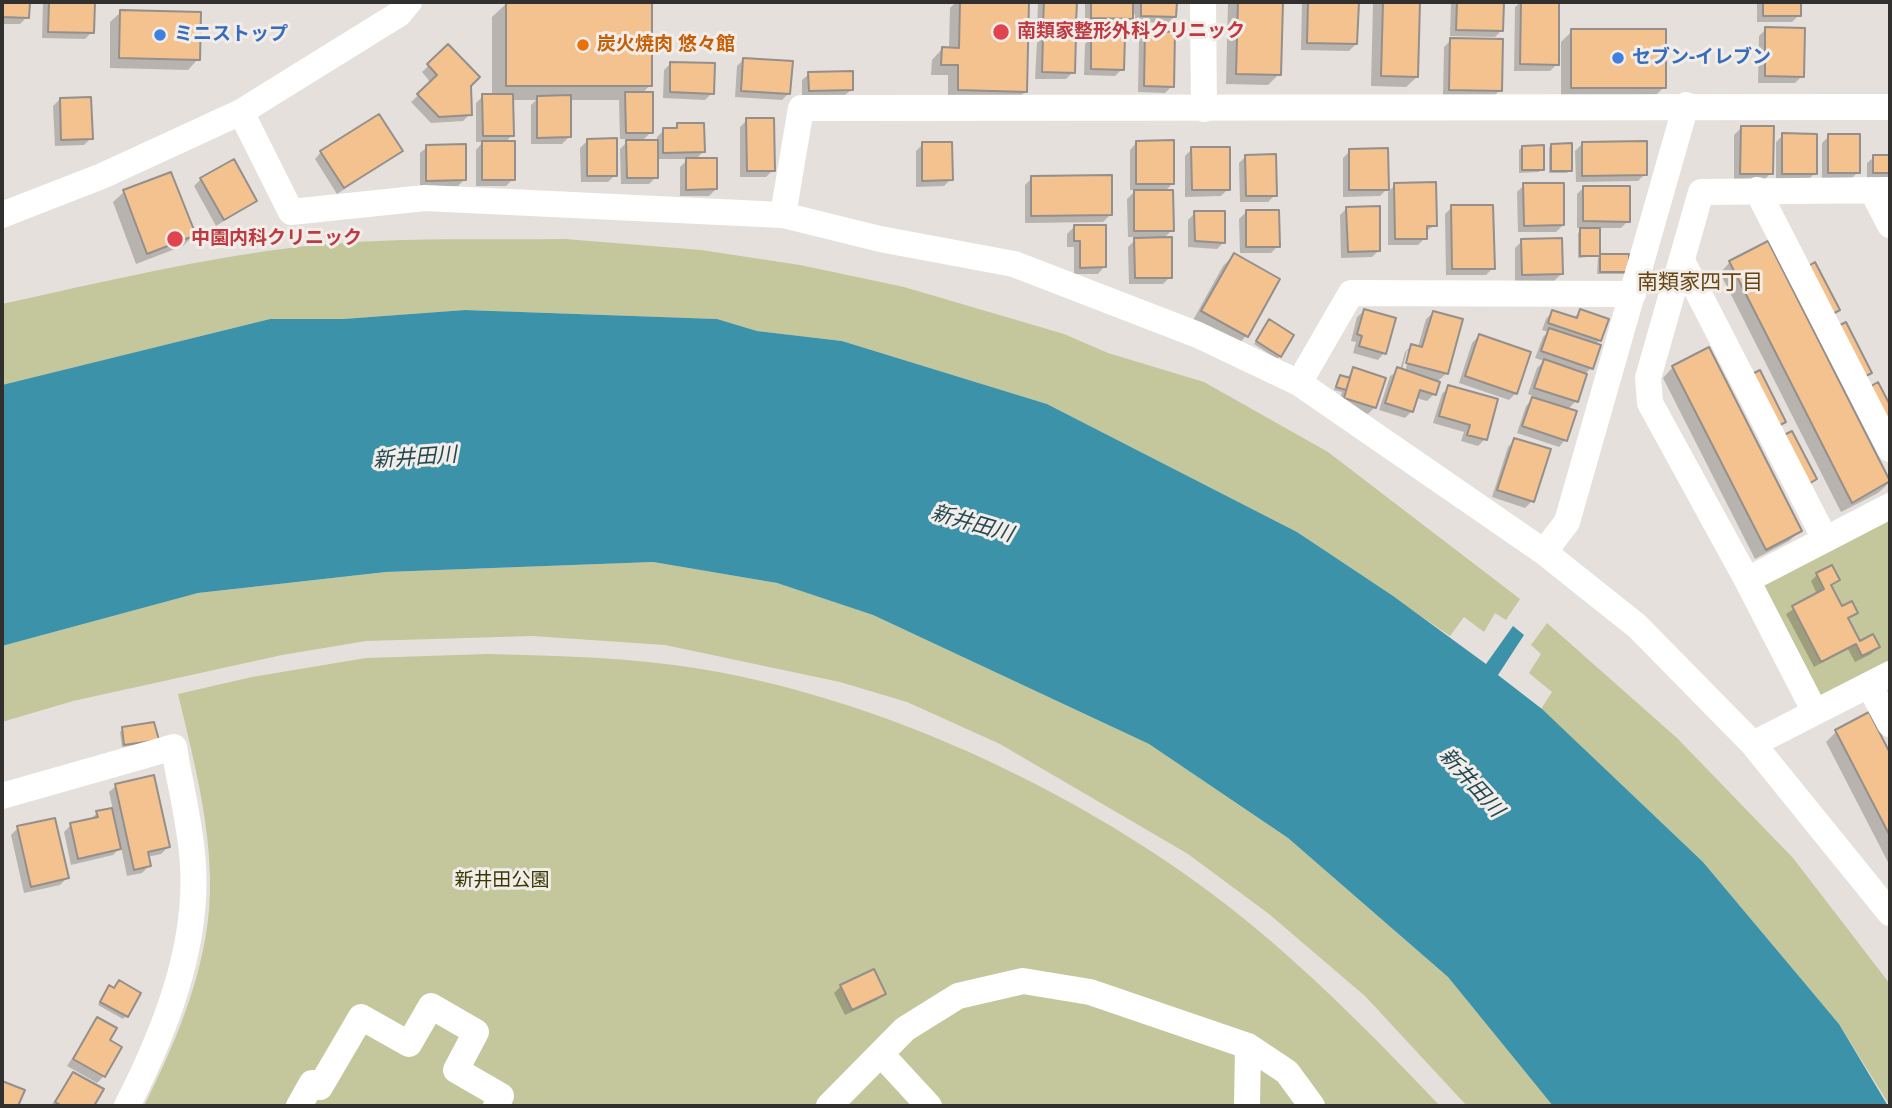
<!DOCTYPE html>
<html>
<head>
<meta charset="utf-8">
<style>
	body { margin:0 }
	#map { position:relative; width:1892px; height:1108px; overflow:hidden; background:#e5e0db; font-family:"Open Sans",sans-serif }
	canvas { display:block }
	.frame { position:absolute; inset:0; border:4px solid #31302e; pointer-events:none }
</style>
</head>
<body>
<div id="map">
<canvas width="1892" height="1108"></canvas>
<div class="frame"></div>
</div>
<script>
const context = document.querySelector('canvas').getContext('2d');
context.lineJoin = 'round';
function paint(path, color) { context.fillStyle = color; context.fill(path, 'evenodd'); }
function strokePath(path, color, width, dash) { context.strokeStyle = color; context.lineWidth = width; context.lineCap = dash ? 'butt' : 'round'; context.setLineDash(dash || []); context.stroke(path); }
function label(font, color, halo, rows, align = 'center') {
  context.font = font + ' "Open Sans","Noto Sans JP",sans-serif'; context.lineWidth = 6; context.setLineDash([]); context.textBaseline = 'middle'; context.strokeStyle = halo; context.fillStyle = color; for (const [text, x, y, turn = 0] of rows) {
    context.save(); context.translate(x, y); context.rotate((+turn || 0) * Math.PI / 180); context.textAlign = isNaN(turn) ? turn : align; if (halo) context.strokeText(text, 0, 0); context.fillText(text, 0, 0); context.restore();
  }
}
paint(new Path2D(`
	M565 239 701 250 800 265 904 287 1064 334 1108 353 1204 382 1328 452 1520 599 1506 620 1495 613 1484 632 1464 617 1450 636 1297 532 1047 404 842 341 757 331 717 319 465 310 343 319H270L2 385V304C102 282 203 258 305 246 391 237 479 240 565 239Z
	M1890 514V665L1820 702 1757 584Z
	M653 562 777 583 873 615 1149 744 1288 838 1448 977 1553 1106H1467L1365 996 1269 914 1188 854 1000 744 907 702 840 682 665 645 532 636 366 641 282 655 73 701 2 722V646L198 593 386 572Z
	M1547 623 1677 738 1793 858 1890 984V1106L1839 1024 1703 862 1541 709 1552 692 1529 673 1541 654 1531 645Z
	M488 654C559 656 630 657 701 669 900 702 1120 810 1272 942 1332 994 1386 1049 1440 1106H144C179 1036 212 958 210 878 209 816 192 753 178 694L252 677 366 658Z`), '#c4c69c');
paint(new Path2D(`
	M465 310 717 319 757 331 842 341 1047 404 1297 532 1393 596 1486 664 1513 626 1524 635 1498 675 1542 709 1703 862 1839 1024 1888 1106H1553L1448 977 1288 838 1149 744 873 615 777 583 653 562 386 572 198 593 2 646V385L270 319H343Z`), '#3c93a9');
paint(new Path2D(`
	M2 2H28L27 17 20 24H2Z
	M43 2H93L92 32 85 39 42 38Z
	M956 2H1028L1026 91 1015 102 948 100V75H931L932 60 942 49H949L950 8Z
	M1038 2H1075L1074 23 1067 30 1037 29Z
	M1085 2H1175V16L1168 23 1135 22V14L1124 25 1085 24Z
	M1228 2H1281L1279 74 1268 85 1226 84Z
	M1302 2H1357L1356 44 1349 51 1301 50Z
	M1373 2H1418L1417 77 1406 87 1371 86Z
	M1451 2H1502V30L1495 37 1450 36Z
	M1521 2H1557V64L1550 71H1514L1515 7Z
	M1757 2H1799V15L1792 22H1757Z
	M507 3 650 85 642 94 651 132 641 142H657V137L664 130 673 129 678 125 703 152 695 160 716 189 709 196H680V167L688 159H656V177L649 184H621L620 149 630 139H620L619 100H569V137L562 144H531V105L536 100H512V135L505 143 513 179 506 186H476V150L483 142H476V103L483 96H492V17Z
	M121 12 198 59 188 70 110 68V22Z
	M1766 29 1802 76 1795 83H1758L1759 36Z
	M1572 31 1664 87 1653 98H1561V42Z
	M1146 33 1172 86 1165 93 1138 92 1139 40Z
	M1044 36 1073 72 1066 79H1035L1037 43Z
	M1092 37 1122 69 1115 76 1084 75 1085 44Z
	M1451 40 1500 90 1493 97 1443 96 1444 47Z
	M448 47 470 86V114L463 121 431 123 411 102 431 83 422 72Z
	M744 59 789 93 782 100 735 97 737 66Z
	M671 63 712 93 705 100 663 98 664 70Z
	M809 74 851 90 844 96 802 97V80Z
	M60 99 91 138 84 145 55 146 53 106Z
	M747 120 773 170 766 177H740V127Z
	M1741 128 1771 173 1764 180H1734V135Z
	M1783 135 1815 173 1808 180H1776V142Z
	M1829 136 1858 172 1851 179H1822V143Z
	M587 141 615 175 608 182H581L580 148Z
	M1136 143 1173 183 1164 192 1172 230 1163 239 1170 277 1163 284H1129L1128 247 1138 237H1128L1127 199 1136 190H1130V150Z
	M923 144 951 179 944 186 916 187V151Z
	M1582 144 1645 174 1638 181 1576 182 1575 151Z
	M1552 145 1570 170 1567 173H1549V148Z
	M427 147 465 179 458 186 420 187V153Z
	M1522 147 1542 169 1539 172 1519 173V150Z
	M1192 149 1228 189 1221 196 1185 197V156Z
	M401 151 337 194 315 159 321 152Z
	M1350 151 1387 189 1380 196 1343 197V158Z
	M1246 156 1275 195 1268 202H1240L1239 163Z
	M1874 157H1890V180L1867 179V163Z
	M1032 178 1110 215 1103 222 1025 223V185Z
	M201 179 255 201 216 226 194 186Z
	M1395 185 1435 225 1425 232V238L1418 245H1388V192Z
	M1524 185 1563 225 1556 232H1518L1517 192Z
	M1584 187 1628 221 1621 228H1599L1598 258 1601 255 1627 271 1624 274H1597L1598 256 1578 258V233L1583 228H1577V194Z
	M124 192 194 235 183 246 136 264 113 202Z
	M1452 207 1493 268 1486 275H1446L1445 214Z
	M1347 208 1379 250 1372 257 1341 258 1340 215Z
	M1246 212 1278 246 1271 253H1240L1239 219Z
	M1195 213 1224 242 1217 249 1188 247V220Z
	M1074 227 1104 267 1098 274H1074V247H1067V234Z
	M1522 241 1561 274 1554 281H1515V248Z
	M1767 243 1889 483 1878 493 1841 512 1720 273 1730 262Z
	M1234 255 1278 280 1246 336 1236 347 1192 322 1223 266Z
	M1364 311 1384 353 1378 360 1353 353 1356 342 1351 341 1357 317Z
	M1580 311 1600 340 1595 345 1591 368 1586 373 1576 401 1567 410 1565 440 1559 447 1517 433 1526 406 1535 397 1528 394 1537 368 1544 361 1535 358 1543 337 1548 332 1542 330 1546 319 1552 312 1573 319Z
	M1433 313 1447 373 1439 380 1434 394 1427 401 1416 398 1412 411 1405 418 1379 410 1390 376 1400 370 1405 352 1412 345 1418 347 1426 319ZM1407 351H1411L1405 371 1402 370Z
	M1267 325 1280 356 1277 359 1254 344Z
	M1479 336 1516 393 1509 400 1459 383 1472 343Z
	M1673 367 1800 531 1789 541 1755 559 1663 378Z
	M1354 369 1375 407 1368 414 1338 405 1342 392 1334 390 1337 380 1340 377 1346 379Z
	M1449 387 1485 439 1478 446 1461 441 1464 432 1433 423 1442 394Z
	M1515 440 1532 501 1525 508 1492 497 1508 447Z
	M1817 575 1838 580 1831 586 1841 608 1856 612 1847 620 1859 643 1878 647 1871 654 1855 662 1848 649 1814 667 1786 614 1817 594 1811 581Z
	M1869 715 1890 757V866L1826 742 1837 731Z
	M123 729 154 742 122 747 120 732Z
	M116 786 168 847 161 854 147 857 149 866 142 873 127 876 121 847 113 855 71 865 64 832 71 825 89 821 97 813 113 810 109 792Z
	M18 828 67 878 60 885 24 893 11 835Z
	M841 986 884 993 877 1000 845 1015 834 993Z
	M106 990 126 1016 123 1019 98 1005Z
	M97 1019 108 1041 104 1076 97 1083 67 1066Z
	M73 1074 101 1090 92 1106H51Z`), '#0003');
const building = new Path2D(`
	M2 2H30L29 18 2 17Z
	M49 2H95L94 33 48 32Z
	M506 2H652V86H506Z
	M960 2H1029L1027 92 958 90V65H941L942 47 959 48Z
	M1044 2H1077L1076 23H1043Z
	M1091 2H1133V19L1091 18Z
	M1141 2H1177L1176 17 1141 16Z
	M1238 2H1283L1281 75 1236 74Z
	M1308 2H1359L1357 44 1307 43Z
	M1383 2H1420L1418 77 1381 76Z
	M1457 2H1504L1503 31 1456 30Z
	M1521 2H1559V65L1520 64Z
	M1763 2H1801V16H1763Z
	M120 10 201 12 200 60 119 58Z
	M1765 27 1805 28 1804 77 1765 76Z
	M1571 29H1666V88H1571Z
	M1145 31 1175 32 1174 87 1144 86Z
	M1043 35H1076L1075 73 1042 72Z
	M1091 35 1125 36 1124 70 1091 69Z
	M1450 38 1503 39 1502 91 1449 90Z
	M448 44 480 77 471 86 472 115 439 117 417 94 437 75 427 64Z
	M743 58 793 61 790 94 741 91Z
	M670 62 715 63 714 94 670 92Z
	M853 71V90L809 91 808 72Z
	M625 92H653V133H626Z
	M482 94H513L514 136H483Z
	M571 95V137L537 138V96Z
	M91 97 93 139 61 140 60 98Z
	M379 114 403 151 344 188 320 151Z
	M746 118H774L775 171H747Z
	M677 123H704L705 152 663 153V128H677Z
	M1741 126H1774L1773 174H1740Z
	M1782 133 1817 134V174H1782Z
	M1828 134H1860V173H1828Z
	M617 138V176H587V139Z
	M626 140H658V178H627Z
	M1174 140V184H1136V141Z
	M482 141H515V180H482Z
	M1647 141V175L1582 176V142Z
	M922 142H952L953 180 922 181Z
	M1572 143V171H1551V144Z
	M466 144V180L426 181V145Z
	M1544 145V170H1522V146Z
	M1191 147H1230V190H1192Z
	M1388 148 1389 190H1349V149Z
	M1276 154 1277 196H1246L1245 155Z
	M1873 155H1890V173H1873Z
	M686 158H717V189L686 190Z
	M234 159 257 201 224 220 200 178Z
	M171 172 196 235 147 254 123 190Z
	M1112 175V215L1031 216V176Z
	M1436 182 1437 226H1427V239H1395L1394 183Z
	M1523 183H1564V225L1524 226Z
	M1583 186H1630V222L1583 221Z
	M1134 190H1173L1174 231H1134Z
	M1451 205H1493L1495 269H1452Z
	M1380 206V251L1348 252 1346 207Z
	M1246 210H1279L1280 247H1246Z
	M1194 211H1225V243L1195 241Z
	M1074 225H1106V267L1080 268V241H1074Z
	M1580 228H1600V256H1580Z
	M1172 237V278H1135L1134 238Z
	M1562 238 1563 274 1522 275 1521 239Z
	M1768 241 1890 481 1852 503 1729 261Z
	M1234 253 1280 279 1248 337 1201 311Z
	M1600 254H1629V272H1600Z
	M1815 262 1840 310 1829 316 1805 268Z
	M1364 309 1396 318 1386 354 1359 346 1362 336 1357 334Z
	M1580 309 1609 319 1601 341 1548 323 1552 310 1577 318Z
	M1433 311 1463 319 1448 374 1406 363 1411 344 1422 347Z
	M1269 319 1294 335 1281 357 1256 341Z
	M1846 322 1872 373 1862 378 1836 327Z
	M1549 328 1601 345 1593 369 1541 351Z
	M1479 334 1531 352 1517 394 1465 376Z
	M1709 347 1802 531 1766 550 1672 366Z
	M1544 359 1587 374 1578 402 1534 388Z
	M1353 367 1386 378 1376 408 1344 398Z
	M1397 367 1440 382 1436 395 1420 390 1413 412 1385 403Z
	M1760 370 1786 422 1776 427 1750 375Z
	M1340 375 1350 378 1346 390 1336 387Z
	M1878 382 1890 405V430L1868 388Z
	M1448 385 1498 399 1487 440 1467 435 1470 425 1439 416Z
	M1532 397 1577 411 1567 441 1522 426Z
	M1792 431 1817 479 1807 485 1782 436Z
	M1514 438 1551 449 1534 502 1497 490Z
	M1832 565 1840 580 1831 585 1842 606 1852 601 1858 613 1848 618 1860 641 1873 634 1880 647 1862 656 1856 644 1821 662 1792 606 1824 589 1816 573Z
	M1869 712 1890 753V836L1835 730Z
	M154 722 159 740 124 745 122 727Z
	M154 775 170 847 148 852 151 866 134 870 115 784Z
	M112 808 121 849 78 859 70 823 98 817 96 811Z
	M55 818 69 878 31 887 17 826Z
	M874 969 886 994 852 1010 840 985Z
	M119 980 141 993 128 1017 100 1002 109 985 114 988Z
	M97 1017 117 1028 110 1040 122 1047 105 1077 73 1059Z
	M73 1072 104 1089 94 1106H62L55 1102Z
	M2 1081 25 1090 18 1106H2Z`);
paint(building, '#f4c28f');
strokePath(building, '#948f8b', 2);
strokePath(new Path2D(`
	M1203 2 1204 109
	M241 112 291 212 425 198 783 215 880 239 1014 264 1198 335 1299 383 1544 552 1637 626 1753 744 1890 913
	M1757 190 1890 449
	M1872 190 1890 225
	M2 215 102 176 241 112 399 14 409 2
	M783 215 801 108 1890 107
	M1682 261 1825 539
	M1299 383 1351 293 1633 294
	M1544 552 1567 522 1686 105
	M1747 580 1890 506
	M1869 685 1890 724
	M1815 712 1747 580 1650 403 1648 378 1701 192 1890 190
	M1753 744 1890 674
	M2 796 174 747C180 786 191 826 193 865 198 949 164 1033 127 1106
	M881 1054 929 1106
	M299 1106 312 1083 320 1087 361 1017 409 1044 431 1006 476 1032 456 1070 501 1096 496 1106
	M829 1106 905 1029 958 996 1023 981 1090 992 1248 1046 1287 1072 1312 1106
	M1247 1106 1248 1046`), '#fff', 26);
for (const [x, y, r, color] of [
	[1001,32,9,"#e0444e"],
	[160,35,7,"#3f7fe0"],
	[583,45,7,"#e8710a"],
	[1618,58,7,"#3f7fe0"],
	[175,239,9,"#e0444e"]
]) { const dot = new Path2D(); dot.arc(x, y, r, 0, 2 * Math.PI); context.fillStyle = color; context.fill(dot); strokePath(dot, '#f2ede8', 2.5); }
label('bold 19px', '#be3a42', '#f2ede8', [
	["南類家整形外科クリニック",1017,32],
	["中園内科クリニック",191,239]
], 'left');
label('bold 19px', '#366cbe', '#f2ede8', [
	["ミニストップ",174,35],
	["セブン-イレブン",1632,58]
], 'left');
label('bold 19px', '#c56008', '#f2ede8', [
	["炭火焼肉 悠々館",597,45]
], 'left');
label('19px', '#383902', '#f2ede8', [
	["新井田公園",502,881]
]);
label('21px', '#684412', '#f2ede8', [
	["南類家四丁目",1700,283]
]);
label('italic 21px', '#214852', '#f2ede8', [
	["新井田川",415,458,-4],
	["新井田川",972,524,16],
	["新井田川",1471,783,48]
]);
</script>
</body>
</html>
